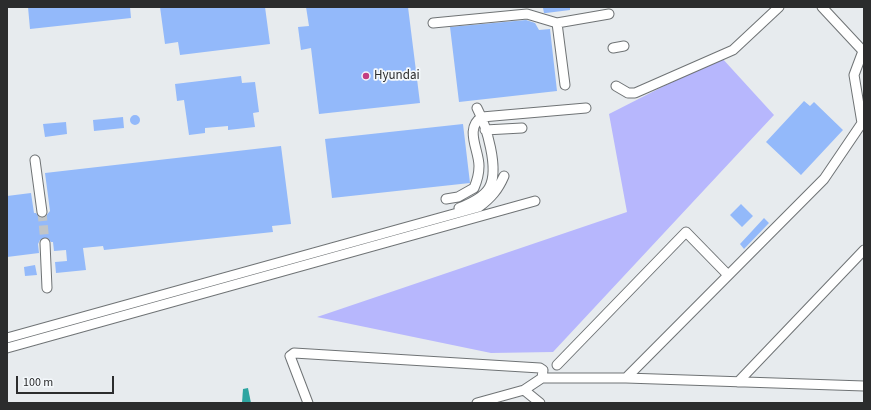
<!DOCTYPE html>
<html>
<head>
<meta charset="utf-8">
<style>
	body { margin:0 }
	#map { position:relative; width:871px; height:410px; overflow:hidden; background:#e7ebee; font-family:"Source Sans 3",sans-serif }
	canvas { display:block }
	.frame { position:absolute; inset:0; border:8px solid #2b2c2d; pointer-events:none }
	.scale { position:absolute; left:16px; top:376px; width:98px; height:18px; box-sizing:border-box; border:2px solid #2b2c2d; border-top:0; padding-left:5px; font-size:12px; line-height:14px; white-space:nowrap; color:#2b2c2d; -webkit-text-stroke:3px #f4f8fb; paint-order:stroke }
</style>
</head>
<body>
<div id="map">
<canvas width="871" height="410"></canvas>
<div class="frame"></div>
<div class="scale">100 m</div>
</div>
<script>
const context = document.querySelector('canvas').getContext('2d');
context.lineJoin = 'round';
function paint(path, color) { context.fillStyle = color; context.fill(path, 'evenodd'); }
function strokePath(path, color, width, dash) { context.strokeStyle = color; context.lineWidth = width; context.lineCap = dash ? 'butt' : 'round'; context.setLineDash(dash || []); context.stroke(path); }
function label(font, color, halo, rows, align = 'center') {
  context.font = font + ' "Source Sans 3",sans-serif'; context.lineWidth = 3.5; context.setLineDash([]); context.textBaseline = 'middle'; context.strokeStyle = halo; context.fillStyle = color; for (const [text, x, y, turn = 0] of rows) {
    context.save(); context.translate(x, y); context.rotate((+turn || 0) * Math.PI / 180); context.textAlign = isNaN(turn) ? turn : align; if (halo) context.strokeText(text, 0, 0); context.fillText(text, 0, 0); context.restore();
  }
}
paint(new Path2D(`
	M721 57 774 115 553 352 491 353 317 317 627 212 609 114Z`), '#b7b7fd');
paint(new Path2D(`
	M248 388 251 403H242L243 389Z`), '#2ea5a1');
paint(new Path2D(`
	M28 7H130L131 18 30 29Z
	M160 7H265L270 44 180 55 178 42 165 44Z
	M306 7H408L420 103 319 114 311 48 301 50 298 27 309 26Z
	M570 7V10L546 13H544L543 8Z
	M526 20 535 23 539 30 550 29 557 91 459 102 450 27Z
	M241 76 242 83 255 82 259 112 253 113 255 127 228 130V126L205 128V133L189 135 184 100 177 101 175 84Z
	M804 101 810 106 814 102 843 130 801 175 766 142Z
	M130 120a5 5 0 1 1 10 0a5 5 0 1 1-10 0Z
	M123 117 124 128 94 131 93 120Z
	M66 122 67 134 45 137 43 124Z
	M463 124 470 183 332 198 325 139Z
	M281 146 291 224 272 226 273 232 104 250 103 246 83 248 86 270 56 273 55 262 67 261 66 250 54 251 53 242H51L47 238 40 240 38 244 39 253 7 257V196L31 193 34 213H36L40 218 45 217 50 211 45 173Z
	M741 204 753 216 742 227 730 215Z
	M764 218 769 223 744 249 740 244Z
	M35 265 37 275 25 276 24 267Z`), '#93b9fa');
strokePath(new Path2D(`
	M42 212 45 243`), '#c1c5c7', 9, [9, 4.5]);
const minor = new Path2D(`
	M433 23 527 14 557 23 565 85
	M557 23 609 14
	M613 48 624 46
	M616 86 628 93H635L733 50 779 7
	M485 130 522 128
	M35 160 42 212
	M446 199 458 197 474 188C477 181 479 174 479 166 479 150 464 128 482 117L586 108
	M459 208C469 204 483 198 489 188 500 170 486 125 477 108
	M45 243 47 288
	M7 338 479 207C491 198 498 190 504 176
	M7 348 535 201
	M557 365 686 232 728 275
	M542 378H626L864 386
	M626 378 824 179 862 123 854 75 863 51 822 7
	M738 382 864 250
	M524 390 540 403
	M308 403 290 356 294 353 540 368 543 370 542 378 524 390 477 403`);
strokePath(minor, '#6f7375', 11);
strokePath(minor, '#fff', 9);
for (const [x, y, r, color] of [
	[366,76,4,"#c33e81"]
]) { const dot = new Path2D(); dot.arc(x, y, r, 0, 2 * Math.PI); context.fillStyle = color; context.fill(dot); strokePath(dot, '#f4f8fb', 1.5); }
label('13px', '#2b2c2d', '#f4f8fb', [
	["Hyundai",374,76]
], 'left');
</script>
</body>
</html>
